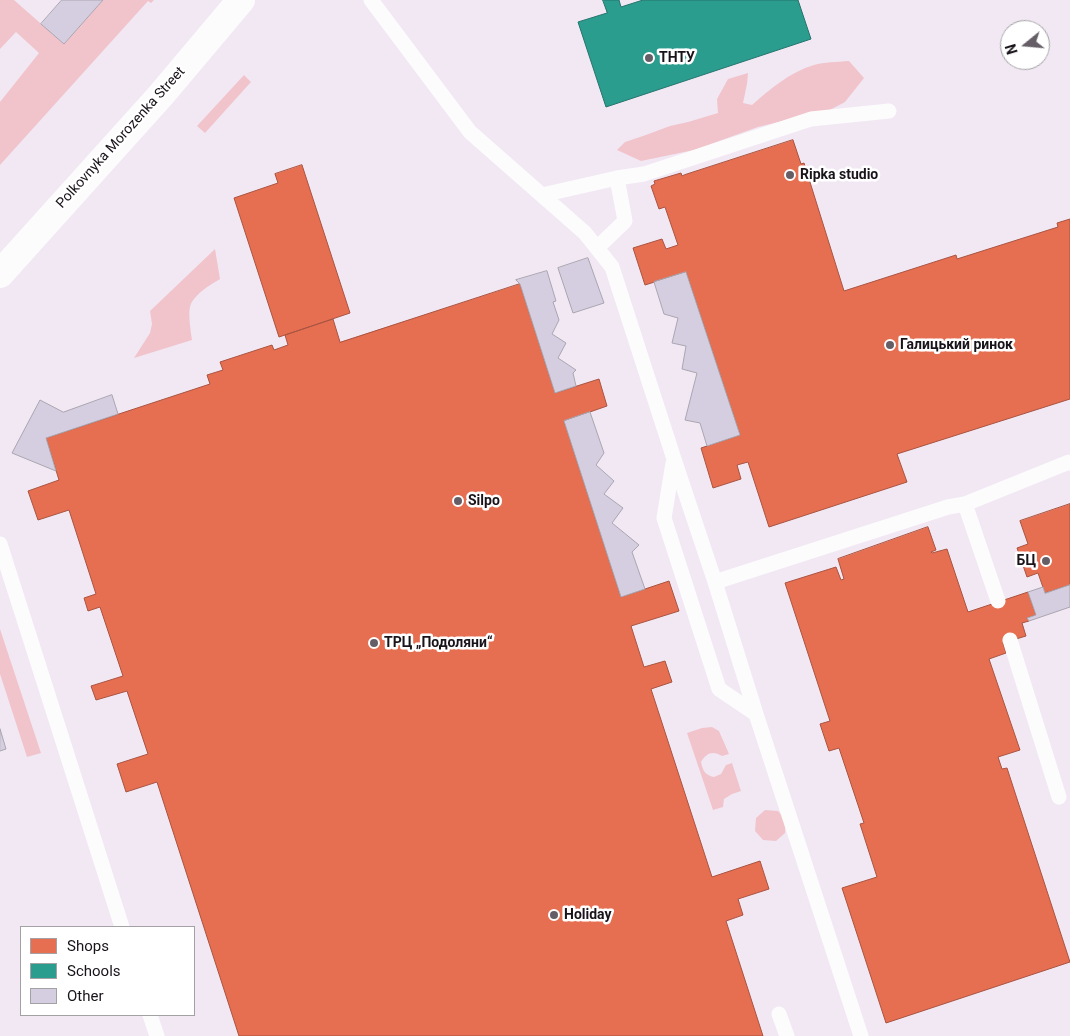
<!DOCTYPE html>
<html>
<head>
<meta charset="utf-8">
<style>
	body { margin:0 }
	#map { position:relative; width:1070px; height:1036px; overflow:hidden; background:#f1e8f4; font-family:Roboto,sans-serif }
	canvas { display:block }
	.legend { position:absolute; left:20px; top:926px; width:175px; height:90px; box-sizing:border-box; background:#fff; border:1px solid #a3a1a3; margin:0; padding:6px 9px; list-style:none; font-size:15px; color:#19131a }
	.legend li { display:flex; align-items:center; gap:10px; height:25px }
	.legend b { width:25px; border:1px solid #a3a1a3 }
	.north { position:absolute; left:1000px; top:20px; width:50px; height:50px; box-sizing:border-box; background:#fff; border:1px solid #a3a1a3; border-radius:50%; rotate:253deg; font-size:14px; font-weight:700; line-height:20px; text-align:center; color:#19131a }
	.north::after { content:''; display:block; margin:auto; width:18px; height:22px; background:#655e66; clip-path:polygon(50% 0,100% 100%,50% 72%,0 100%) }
</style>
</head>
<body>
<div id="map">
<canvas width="1070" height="1036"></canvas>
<ul class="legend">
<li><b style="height:14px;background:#e76f51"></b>Shops</li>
<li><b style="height:14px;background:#2a9d8f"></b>Schools</li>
<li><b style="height:14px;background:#d4cee0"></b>Other</li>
</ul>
<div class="north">N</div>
</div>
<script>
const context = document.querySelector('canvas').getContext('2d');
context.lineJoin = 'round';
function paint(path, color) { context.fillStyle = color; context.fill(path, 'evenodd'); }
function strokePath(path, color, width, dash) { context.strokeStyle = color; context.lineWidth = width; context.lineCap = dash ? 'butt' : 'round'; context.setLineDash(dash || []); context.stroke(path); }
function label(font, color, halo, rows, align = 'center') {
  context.font = font + ' Roboto,sans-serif'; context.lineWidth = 5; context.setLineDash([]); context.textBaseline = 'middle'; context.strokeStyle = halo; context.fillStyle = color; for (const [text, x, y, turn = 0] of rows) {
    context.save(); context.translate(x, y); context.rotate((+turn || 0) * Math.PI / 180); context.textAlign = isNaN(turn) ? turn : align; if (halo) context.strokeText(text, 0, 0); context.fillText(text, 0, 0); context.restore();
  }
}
paint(new Path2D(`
	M0 0H14L64 44 103 0H154L151 3 148 1 0 165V102L39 53 16 32 0 49Z
	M849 61 864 78 845 102 826 112 795 118 758 127 694 150 641 161 617 150 625 142 643 136 670 126 688 122 718 113 717 99 728 79 748 73 747 84 743 103 752 105C770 89 790 72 814 65 824 62 837 62 849 61Z
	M244 75 251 82 205 133 197 126Z
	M215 249 220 279C210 285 193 295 190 307 188 314 191 333 192 340L134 358 150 333 152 324 150 311Z
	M0 629 41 753 27 757 0 674Z
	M712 727 719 731 729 754 722 756C713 750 706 753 701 762 703 771 705 775 714 777L721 774 726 765 732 763 741 791 732 794 724 799 723 807 713 810 687 733 702 728Z
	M765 810 778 811 786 820 785 833 776 841 763 840 755 831 756 818Z`), '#f1c4cb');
const shops = new Path2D(`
	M793 140 801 164 804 163 844 291 956 255 957 259 1058 227 1057 223 1070 219V399L897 454 907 482 769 527 748 462 737 465 741 479 713 488 701 448 740 435 686 272 645 285 633 248 662 239 666 249 678 245 665 207 659 209 651 186 655 184 654 181 681 173 682 176 684 175Z
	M302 165 350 313 279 337 234 198 278 183 275 174Z
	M520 284 555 393 599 379 607 406 564 421 621 597 669 581 679 611 631 626 644 667 665 661 672 682 651 689 712 877 760 861 769 889 738 899 743 915 726 921 763 1036H239L157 782 126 792 117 764 148 754 127 691 96 700 91 686 123 676 100 607 88 611 84 598 96 594 69 510 38 520 28 491 59 480 46 438 210 384 207 375 223 370 220 362 272 345 274 350 288 345 285 335 333 319 340 342Z
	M1070 504V585L1045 593 1038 573 1027 577 1017 548 1028 544 1020 521Z
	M928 527 936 550 931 552 932 553 947 549 968 612 1028 592 1036 615 1027 618 1029 621 1022 623 1026 636 1003 643 1006 653 989 659 1020 750 998 757 1002 769 1007 768 1070 962 886 1023 842 888 877 877 860 824 864 823 839 748 829 751 820 724 830 721 785 583 836 567 841 580 844 579 838 559Z`);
paint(shops, '#e76f51');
strokePath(shops, '#a95340', 1);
const schools = new Path2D(`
	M603 0H619L621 7 643 0H798L811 39 606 107 578 22 607 13Z`);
paint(schools, '#2a9d8f');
strokePath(schools, '#25746c', 1);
const building = new Path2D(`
	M62 0H103L64 44 41 24Z
	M588 258 604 303 573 313 558 268Z
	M547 271 556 301 553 302 559 320 552 334 566 343 558 358 576 370 573 373 576 386 555 393 520 284 516 280Z
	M686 272 740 435 707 446 700 423 685 420 697 373 682 369 686 346 672 343 678 318 664 314 654 282Z
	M112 395 118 414 46 438 56 471 12 453 40 400 63 412Z
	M590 412 604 453 596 465 614 481 604 494 623 508 612 523 639 545 632 552 645 589 621 597 564 421Z
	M1070 585V607L1029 621 1027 618 1036 615 1028 592 1043 587 1045 593Z
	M0 729 6 749 0 751Z`);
paint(building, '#d4cee0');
strokePath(building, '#aaa5af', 1);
strokePath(new Path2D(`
	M371 0 470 132 585 233 612 267 674 459 715 582 756 714 861 1036
	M542 195 617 178 644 174 811 119 889 111
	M597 248 625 221 617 178
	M673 463 664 518 719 689 756 714
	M965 504 998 601
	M0 544 122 927
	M715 582 948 507 965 504 1069 462 1070 463
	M1010 640 1059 797
	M779 1014 787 1036
	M150 1015 157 1036`), '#fdfcfd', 15);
strokePath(new Path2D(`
	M0 274 161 95 241 0`), '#fdfcfd', 28);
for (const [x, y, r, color] of [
	[649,58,5,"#655e66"],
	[790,175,5,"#655e66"],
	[890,345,5,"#655e66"],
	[458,501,5,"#655e66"],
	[1046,561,5,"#655e66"],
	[374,643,5,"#655e66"],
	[554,915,5,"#655e66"]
]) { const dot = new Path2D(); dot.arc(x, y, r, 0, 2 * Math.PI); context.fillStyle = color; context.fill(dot); strokePath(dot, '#fff', 2); }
label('bold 14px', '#19131a', '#fff', [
	["ТНТУ",659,58],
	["Ripka studio",800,175],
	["Галицький ринок",900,345],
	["Silpo",468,501],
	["БЦ",1036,561,"right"],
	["ТРЦ „Подоляни“",384,643],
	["Holiday",564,915]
], 'left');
label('14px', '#19131a', '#fff', [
	["Polkovnyka Morozenka Street",121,138,-48]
]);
</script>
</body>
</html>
